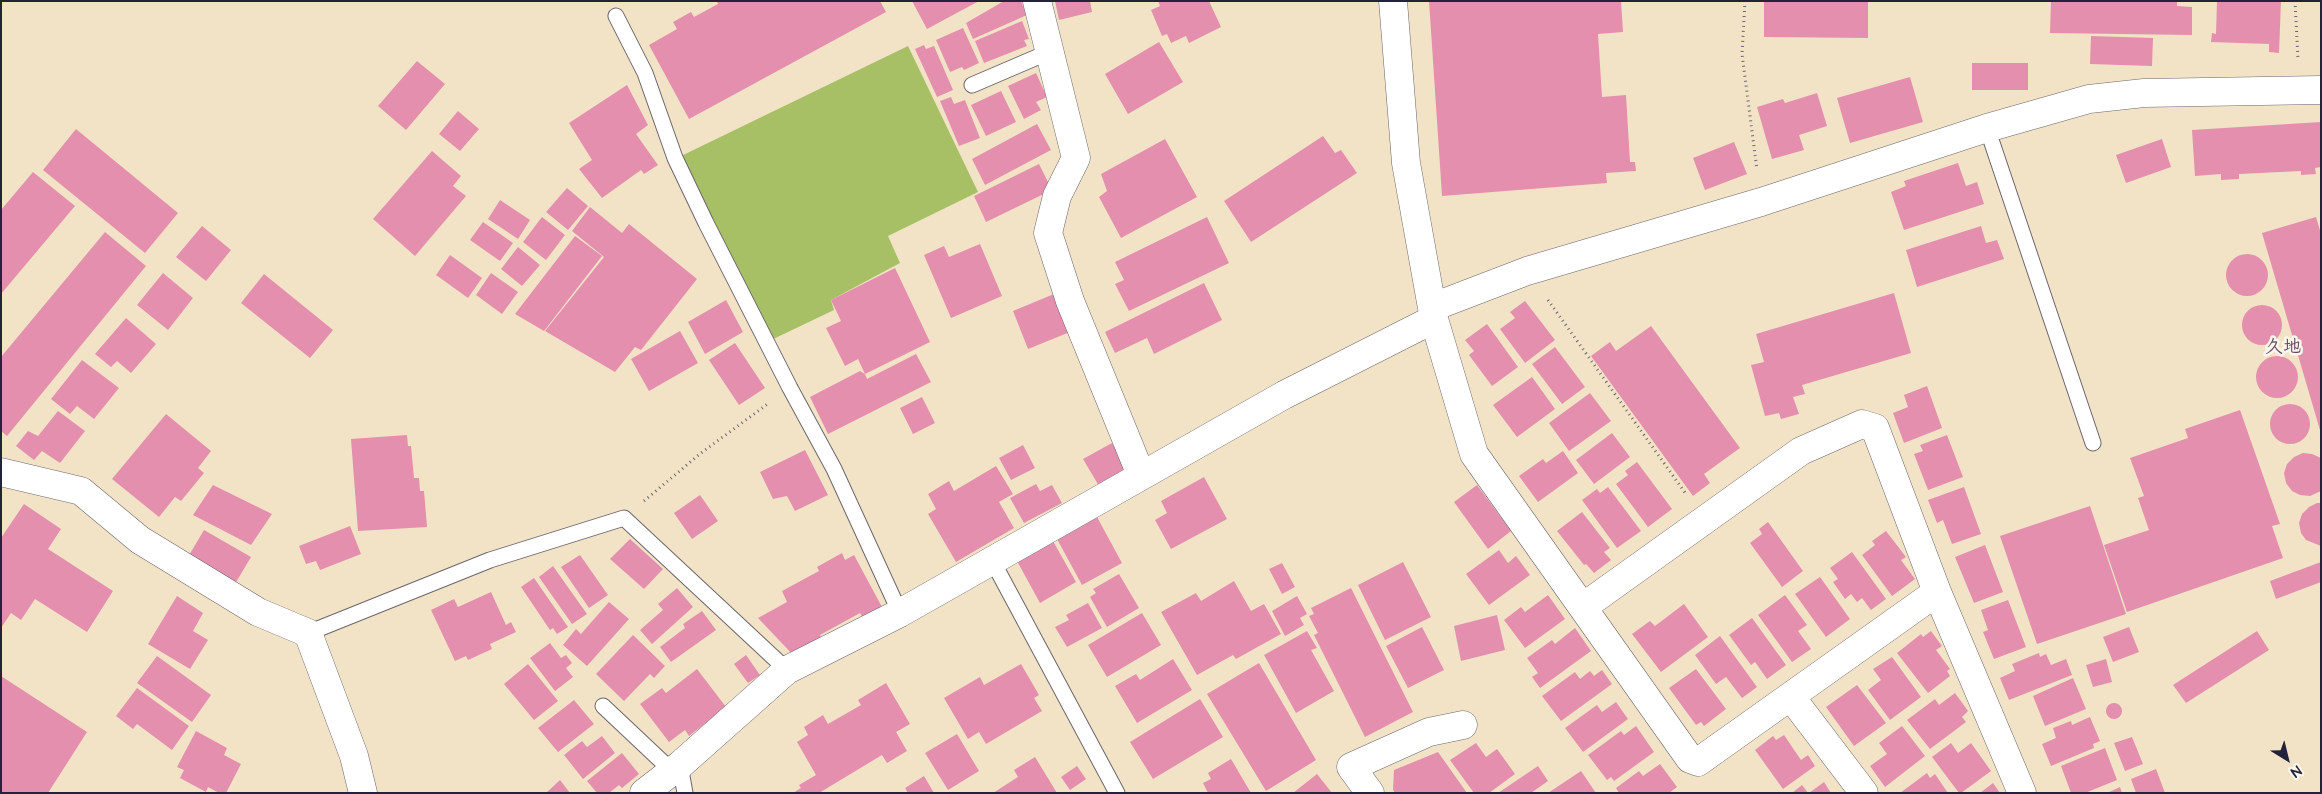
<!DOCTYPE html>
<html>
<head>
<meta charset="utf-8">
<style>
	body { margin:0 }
	#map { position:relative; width:2322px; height:794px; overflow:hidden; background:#f2e3c7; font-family:"Architects Daughter",sans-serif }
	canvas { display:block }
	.frame { position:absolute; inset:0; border:2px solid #22223b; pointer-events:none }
	.north { position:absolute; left:2262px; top:734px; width:50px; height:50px; -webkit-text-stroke:4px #fbf7ec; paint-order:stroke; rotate:144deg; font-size:14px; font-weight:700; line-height:20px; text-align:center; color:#22223b }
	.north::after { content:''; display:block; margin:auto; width:18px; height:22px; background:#22223b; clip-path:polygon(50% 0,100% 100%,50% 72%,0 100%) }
</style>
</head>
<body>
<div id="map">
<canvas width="2322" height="794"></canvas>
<div class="frame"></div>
<div class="north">N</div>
</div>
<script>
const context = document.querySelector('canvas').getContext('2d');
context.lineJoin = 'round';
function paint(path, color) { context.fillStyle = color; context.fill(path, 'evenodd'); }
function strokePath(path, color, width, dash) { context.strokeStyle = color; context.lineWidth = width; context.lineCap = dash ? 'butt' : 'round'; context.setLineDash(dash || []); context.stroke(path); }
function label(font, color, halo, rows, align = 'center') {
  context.font = font + ' "Architects Daughter","Klee One",sans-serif'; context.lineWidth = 5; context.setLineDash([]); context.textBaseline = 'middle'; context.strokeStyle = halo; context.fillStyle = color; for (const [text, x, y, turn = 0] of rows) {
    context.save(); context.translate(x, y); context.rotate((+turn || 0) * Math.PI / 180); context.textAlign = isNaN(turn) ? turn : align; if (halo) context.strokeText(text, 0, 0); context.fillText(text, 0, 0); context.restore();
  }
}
paint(new Path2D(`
	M908 46 978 192 888 236 900 263 831 300 834 310 767 342 679 157Z`), '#a8c065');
paint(new Path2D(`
	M717 1H880L886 12 689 119 649 45 677 29 673 22 691 12 694 17 718 4Z
	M912 1H979L927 29Z
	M1004 1H1021L1027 15 973 39 966 23Z
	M1055 1H1090L1092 12 1059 20Z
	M1158 1H1209L1221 27 1189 43 1186 36 1171 43 1167 34 1162 36 1151 10 1160 6Z
	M1429 1H1621L1623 32 1598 34 1602 97 1626 95 1630 162H1635L1636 171 1606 173 1607 183 1442 196Z
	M1764 1H1868V38L1764 37Z
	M2051 1H2177V6L2192 7V35L2050 33Z
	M2217 1H2281L2279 53 2269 52V44L2211 42 2212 33 2216 34Z
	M1022 21 1029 39 1024 40 1027 46 984 63 975 41Z
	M963 28 979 63 964 70 962 67 950 72 936 40Z
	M2091 36 2153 38 2152 66 2090 64Z
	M1159 42 1183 82 1128 114 1105 74Z
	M924 45 926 49 934 46 953 90 937 97 915 49Z
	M417 61 445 84 406 130 378 106Z
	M1972 63H2028V90H1972Z
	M1036 73 1047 97 1036 102 1041 110 1024 119 1008 86Z
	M1910 77 1923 122 1850 143 1837 98Z
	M627 85 648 125 636 134 658 165 644 174 641 170 602 198 579 169 592 160 569 123Z
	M1001 91 1016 122 986 136 971 105Z
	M1817 93 1827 126 1799 135 1804 150 1772 159 1757 107 1783 99 1785 103Z
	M951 97 954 104 965 100 980 138 959 146 940 101Z
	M458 111 479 129 460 151 439 134Z
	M2321 122V167L2315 168 2316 174 2301 175V171L2239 174V179L2221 180V174L2195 176 2192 130Z
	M1037 124 1051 150 985 185 972 159Z
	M76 129 178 213 145 253 43 170Z
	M1323 136 1335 153 1341 150 1357 173 1251 242 1224 201Z
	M1165 139 1197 197 1121 238 1099 197 1107 191 1101 174Z
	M2162 139 2171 167 2126 183 2116 155Z
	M1734 142 1747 174 1705 190 1693 158Z
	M432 151 461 176 453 186 466 196 415 256 373 219Z
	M1958 163 1966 186 1977 182 1984 204 1904 230 1891 192 1906 186 1904 181Z
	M1039 164 1052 190 986 222 974 196Z
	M33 172 75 206 1 294V210Z
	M567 188 588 206 568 230 546 212Z
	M500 200 530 220 518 239 488 219Z
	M590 207 622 233 629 224 697 279 641 350 635 347 615 372 545 331 604 257 572 231Z
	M542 217 565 235 546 260 523 242Z
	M1207 217 1229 263 1129 311 1115 284 1124 280 1115 262Z
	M2316 217 2321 234 2320 430 2262 233Z
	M483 222 513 243 500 261 470 240Z
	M202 226 231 250 206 281 176 257Z
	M1981 226 1986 243 1997 240 2004 259 1917 287 1906 250Z
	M105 232 146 266 7 436 1 431V357Z
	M575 236 602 256 544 331 515 314Z
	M980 244 1002 296 951 318 924 255 944 246 949 257Z
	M518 247 540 265 522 286 501 269Z
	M2226 275a21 21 0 1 1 42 0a21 21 0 1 1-42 0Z
	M450 255 482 278 468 298 436 275Z
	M895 268 930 342 865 374 858 359 845 366 826 328 841 321 831 300Z
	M163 273 193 298 168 330 137 305Z
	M491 273 518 292 502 314 476 295Z
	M264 274 333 330 310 358 241 303Z
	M1204 283 1222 320 1154 354 1147 338 1115 353 1105 332Z
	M1894 293 1911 353 1802 385 1805 394 1793 397 1799 414 1781 419 1779 413 1765 416 1751 365 1764 362 1756 334Z
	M1054 294 1070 332 1028 349 1013 311Z
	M726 300 743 332 705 354 688 322Z
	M1525 301 1555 340 1525 363 1500 329 1515 318 1510 312Z
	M2242 325a20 20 0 1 1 40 0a20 20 0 1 1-40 0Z
	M126 318 156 344 131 373 117 361 111 367 95 354Z
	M1487 324 1518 367 1492 386 1469 355 1474 351 1465 340Z
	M1651 326 1740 448 1704 474 1710 483 1693 496 1591 356 1610 342 1616 351Z
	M680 331 698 363 649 391 631 359Z
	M735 343 765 388 739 405 709 360Z
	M1555 347 1585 387 1562 404 1532 364Z
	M916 354 931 382 828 434 810 397 860 371 865 374 867 379Z
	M2256 377a21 21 0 1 1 42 0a21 21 0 1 1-42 0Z
	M82 360 119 388 94 419 77 406 70 414 51 399Z
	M1532 377 1555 409 1517 437 1493 405Z
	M1927 386 1942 428 1904 443 1893 413 1908 407 1904 395Z
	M1590 393 1611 421 1569 451 1549 423Z
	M922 397 935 423 913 434 900 408Z
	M2270 424a20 20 0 1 1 40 0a20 20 0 1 1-40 0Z
	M2240 410 2280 524 2272 526 2283 558 2127 612 2104 545 2149 530 2138 498 2144 496 2130 458 2188 438 2185 429Z
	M58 411 85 431 60 463 42 451 34 460 16 446 28 431 38 436Z
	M166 414 211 451 198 468 204 473 181 501 175 497 159 517 112 479Z
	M1612 433 1630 457 1594 484 1576 460Z
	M407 435 408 446H411L414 478H419L420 491H424L427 527 358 531 351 439Z
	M1947 435 1963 477 1928 490 1914 454 1923 451 1920 445Z
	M1112 443 1127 470 1099 486 1083 459Z
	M1023 445 1035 468 1011 480 999 458Z
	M805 450 828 495 795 511 787 496 773 499 760 472Z
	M1563 451 1578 473 1538 502 1519 476 1543 459 1546 463Z
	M2303 453 2312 454 2321 458V491L2310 496 2300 495 2292 491 2286 483 2284 473 2287 464 2294 457Z
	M1637 462 1672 509 1648 527 1616 484 1628 475 1625 471Z
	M996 466 1013 494 999 502 1014 528 956 562 928 514 936 509 928 494 949 481 954 491Z
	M1204 477 1227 519 1171 549 1155 520 1167 513 1161 501Z
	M1036 484 1040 491 1052 485 1062 503 1024 523 1010 498Z
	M213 485 272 514 251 545 193 515Z
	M1477 485 1511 531 1488 549 1454 502Z
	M1608 487 1641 531 1617 548 1582 500 1597 489 1600 493Z
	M1964 487 1981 534 1952 544 1943 520 1937 523 1928 500Z
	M700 495 718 521 692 539 674 513Z
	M2317 503H2321V546L2306 540 2301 533 2299 523 2302 514 2309 507Z
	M24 504 61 529 48 549 113 591 87 632 35 599 21 620 11 613 1 628V538Z
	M2090 506 2126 614 2037 644 2000 536Z
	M1582 512 1610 548 1604 552 1611 560 1594 573 1586 564 1584 565 1557 531Z
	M1097 517 1122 563 1082 585 1057 539Z
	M1768 522 1803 571 1782 587 1750 543 1762 534 1759 529Z
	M350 526 361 554 320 570 316 561 306 564 299 546Z
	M204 530 251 557 235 584 188 557Z
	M1886 531 1906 557 1901 560 1915 579 1892 596 1862 555 1875 545 1872 541Z
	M630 539 663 569 644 589 610 559Z
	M1053 541 1076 582 1040 603 1017 561Z
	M1985 545 2003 592 1974 603 1955 557Z
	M1499 550 1508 563 1516 556 1530 575 1489 605 1466 574Z
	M1852 552 1886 599 1871 610 1862 598 1857 602 1851 594 1845 599 1833 582 1838 579 1830 568Z
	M842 553 845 560 854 555 882 607 863 618 860 613 820 635 823 642 795 657 758 618 787 602 782 591 819 571 817 567Z
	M580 555 608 595 589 608 561 567Z
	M1403 562 1431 617 1385 640 1358 585Z
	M2321 562V582L2276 599 2270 581Z
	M1282 563 1295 587 1282 594 1269 569Z
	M553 566 587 614 572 624 539 577Z
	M1119 574 1139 608 1107 627 1090 597 1096 593 1093 589Z
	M1820 577 1850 619 1826 637 1795 594Z
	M534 578 568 627 557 634 553 628 550 630 521 587Z
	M1234 581 1251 611 1264 604 1281 634 1236 659 1233 655 1197 675 1161 612 1196 593 1201 601Z
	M677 588 693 607 652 644 640 630 663 610 658 604Z
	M1351 588 1413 712 1365 737 1314 635 1318 633 1309 616 1314 614 1311 608Z
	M491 592 506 625 511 622 516 632 490 644 492 649 468 660 466 656 455 661 431 610 454 599 458 607Z
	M1548 595 1565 619 1525 648 1504 620 1521 607 1525 612Z
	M1785 595 1807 625 1798 631 1811 649 1792 662 1758 615Z
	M177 596 203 613 193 631 208 640 190 669 148 644Z
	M1297 596 1307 614 1300 618 1304 625 1285 636 1272 611Z
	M2008 600 2026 647 1994 659 1983 632 1988 630 1981 610Z
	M609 602 629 619 587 666 563 645 576 629 581 634Z
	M1088 603 1102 628 1067 647 1055 627 1069 620 1066 615Z
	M1684 604 1708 637 1661 672 1632 634 1650 621 1655 626Z
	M702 611 716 630 671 662 660 647 685 628 683 624Z
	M1142 613 1161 645 1107 677 1088 645Z
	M1497 615 1505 650 1461 661 1454 626Z
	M1752 618 1786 665 1767 679 1755 662 1751 665 1729 635Z
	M1422 627 1444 670 1408 688 1386 646Z
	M2129 627 2139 652 2113 662 2103 637Z
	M1575 628 1591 651 1540 688 1532 677 1538 673 1527 658 1552 640 1555 644Z
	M1307 631 1317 648 1311 650 1334 691 1296 713 1264 655Z
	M1931 631 1942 646 1936 650 1950 669 1947 671 1950 676 1928 693 1897 653 1921 634 1923 637Z
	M2257 631 2269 650 2186 703 2173 685Z
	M633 635 665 666 654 678 650 674 624 701 596 674Z
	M1720 636 1757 687 1742 698 1726 677 1716 684 1695 655Z
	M550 643 561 658 566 655 572 663 566 668 573 677 555 691 530 658Z
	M2039 653 2040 657 2046 654 2051 665 2066 659 2072 675 2009 700 2000 678 2015 671 2012 664Z
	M746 655 760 675 748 683 734 664Z
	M157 656 211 695 192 722 137 683Z
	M1892 657 1921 697 1890 720 1868 690 1881 680 1873 669Z
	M1173 659 1192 690 1137 723 1115 686 1136 674 1140 680Z
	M2106 659 2112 682 2093 687 2086 665Z
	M1259 663 1316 760 1266 791 1207 694Z
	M528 664 558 701 534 720 504 684Z
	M1021 664 1039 695 1034 698 1042 711 986 744 979 732 968 739 944 698 980 677 984 685Z
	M697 669 726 707 689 736 685 730 669 742 640 704 662 688 666 693Z
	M1696 669 1726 709 1704 726 1701 722 1696 725 1669 688Z
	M1602 670 1612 684 1561 721 1542 696 1575 672 1580 679 1590 671 1594 676Z
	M1 676 87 732 48 793H1Z
	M2073 678 2086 709 2045 726 2033 696Z
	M886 683 910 724 896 732 907 751 887 763 882 755 819 793H793L801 788 799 785 816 775 797 742 808 735 804 727 823 715 828 724 861 705 858 700Z
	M1857 685 1886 723 1854 746 1826 707Z
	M137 688 189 726 172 750 137 724 133 729 116 716Z
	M1955 693 1968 711 1962 717 1966 722 1930 749 1907 720 1935 699 1939 705Z
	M1200 699 1223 737 1153 779 1130 742Z
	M574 700 594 724 558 752 538 728Z
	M1616 702 1628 719 1583 752 1565 728 1597 705 1602 712Z
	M2106 711a8 8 0 1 1 16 0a8 8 0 1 1-16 0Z
	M2090 717 2100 741 2093 744 2094 748 2051 766 2042 744 2056 738 2053 728 2071 721 2072 725Z
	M1636 726 1654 752 1614 781 1611 777 1607 780 1588 755 1621 731 1624 735Z
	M1902 726 1925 756 1885 787 1870 766 1887 754 1879 743Z
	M196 731 227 748 224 755 241 764 226 793H219L208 787 206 792 180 778 184 770 177 767Z
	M957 734 979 771 948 790 925 753Z
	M1784 735 1801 760 1808 755 1815 766 1783 789 1755 750 1773 736 1776 740Z
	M602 736 615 753 583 779 564 755 582 741 587 747Z
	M2132 737 2143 764 2125 771 2114 743Z
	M1476 743 1486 757 1497 749 1515 774 1489 793H1474L1450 760Z
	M1951 743 1958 753 1971 743 1991 771 1961 793H1959L1932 757Z
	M2105 748 2117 780 2085 793H2071L2061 766Z
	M1438 752 1467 793H1395L1393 790 1394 770Z
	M622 753 639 774 622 788 619 785 609 793H597L587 781Z
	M1035 757 1057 793H993L1018 777 1014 770Z
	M1231 759 1251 793H1208L1203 783 1211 779 1208 773Z
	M1660 764 1677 787 1669 793H1619L1616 788 1639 771 1643 776Z
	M1077 766 1086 779 1070 790 1061 777Z
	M1538 766 1548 781 1531 793H1498Z
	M2156 769 2165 793H2136L2131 779Z
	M1581 771 1596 793H1548Z
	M1927 773 1930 778 1935 774 1948 793H1900Z
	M1317 774 1332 793H1293Z
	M924 776 934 793H908L905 788Z
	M560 780 570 793H546Z
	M1824 782 1831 793H1809Z
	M1993 783 2000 793H1980Z
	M1802 785 1808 793H1792Z
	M2120 787 2122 793H2107Z`), '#e48fae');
const service = new Path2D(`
	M616 16 645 73 675 158 706 223 790 388 834 469 900 613
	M972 85 1049 52
	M1987 128 2093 443
	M992 560 1117 793
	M308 633 490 560 624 518 787 670
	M603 706 672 771
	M680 765 685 793`);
const minor = new Path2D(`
	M1037 1 1076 158 1057 196 1048 233 1070 301 1141 475
	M1393 1 1406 163 1434 319 1474 454 1690 759 1698 762 1937 592
	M1433 307 1527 271 1761 202 1987 128 2089 99 2144 93 2321 90
	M1 472 81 491 140 540 258 612 308 633 354 756 363 793
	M1583 607 1801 451 1862 424 1875 428 1937 592 2022 793
	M1791 697 1864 793
	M644 793 680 765 787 670 900 613 1284 395 1434 319
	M1370 793 1351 767 1429 732 1463 725`);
strokePath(service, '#6b666c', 17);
strokePath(minor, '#6b666c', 29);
strokePath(new Path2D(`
	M1745 1 1742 54 1757 170
	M2295 1 2298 59
	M1548 300 1686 494
	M644 501 701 453 769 403`), '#6b666c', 3, [1, 4]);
strokePath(service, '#fff', 15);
strokePath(minor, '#fff', 28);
label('bold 18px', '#664863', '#fbf7ec', [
	["久地",2283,348]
]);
</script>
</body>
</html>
